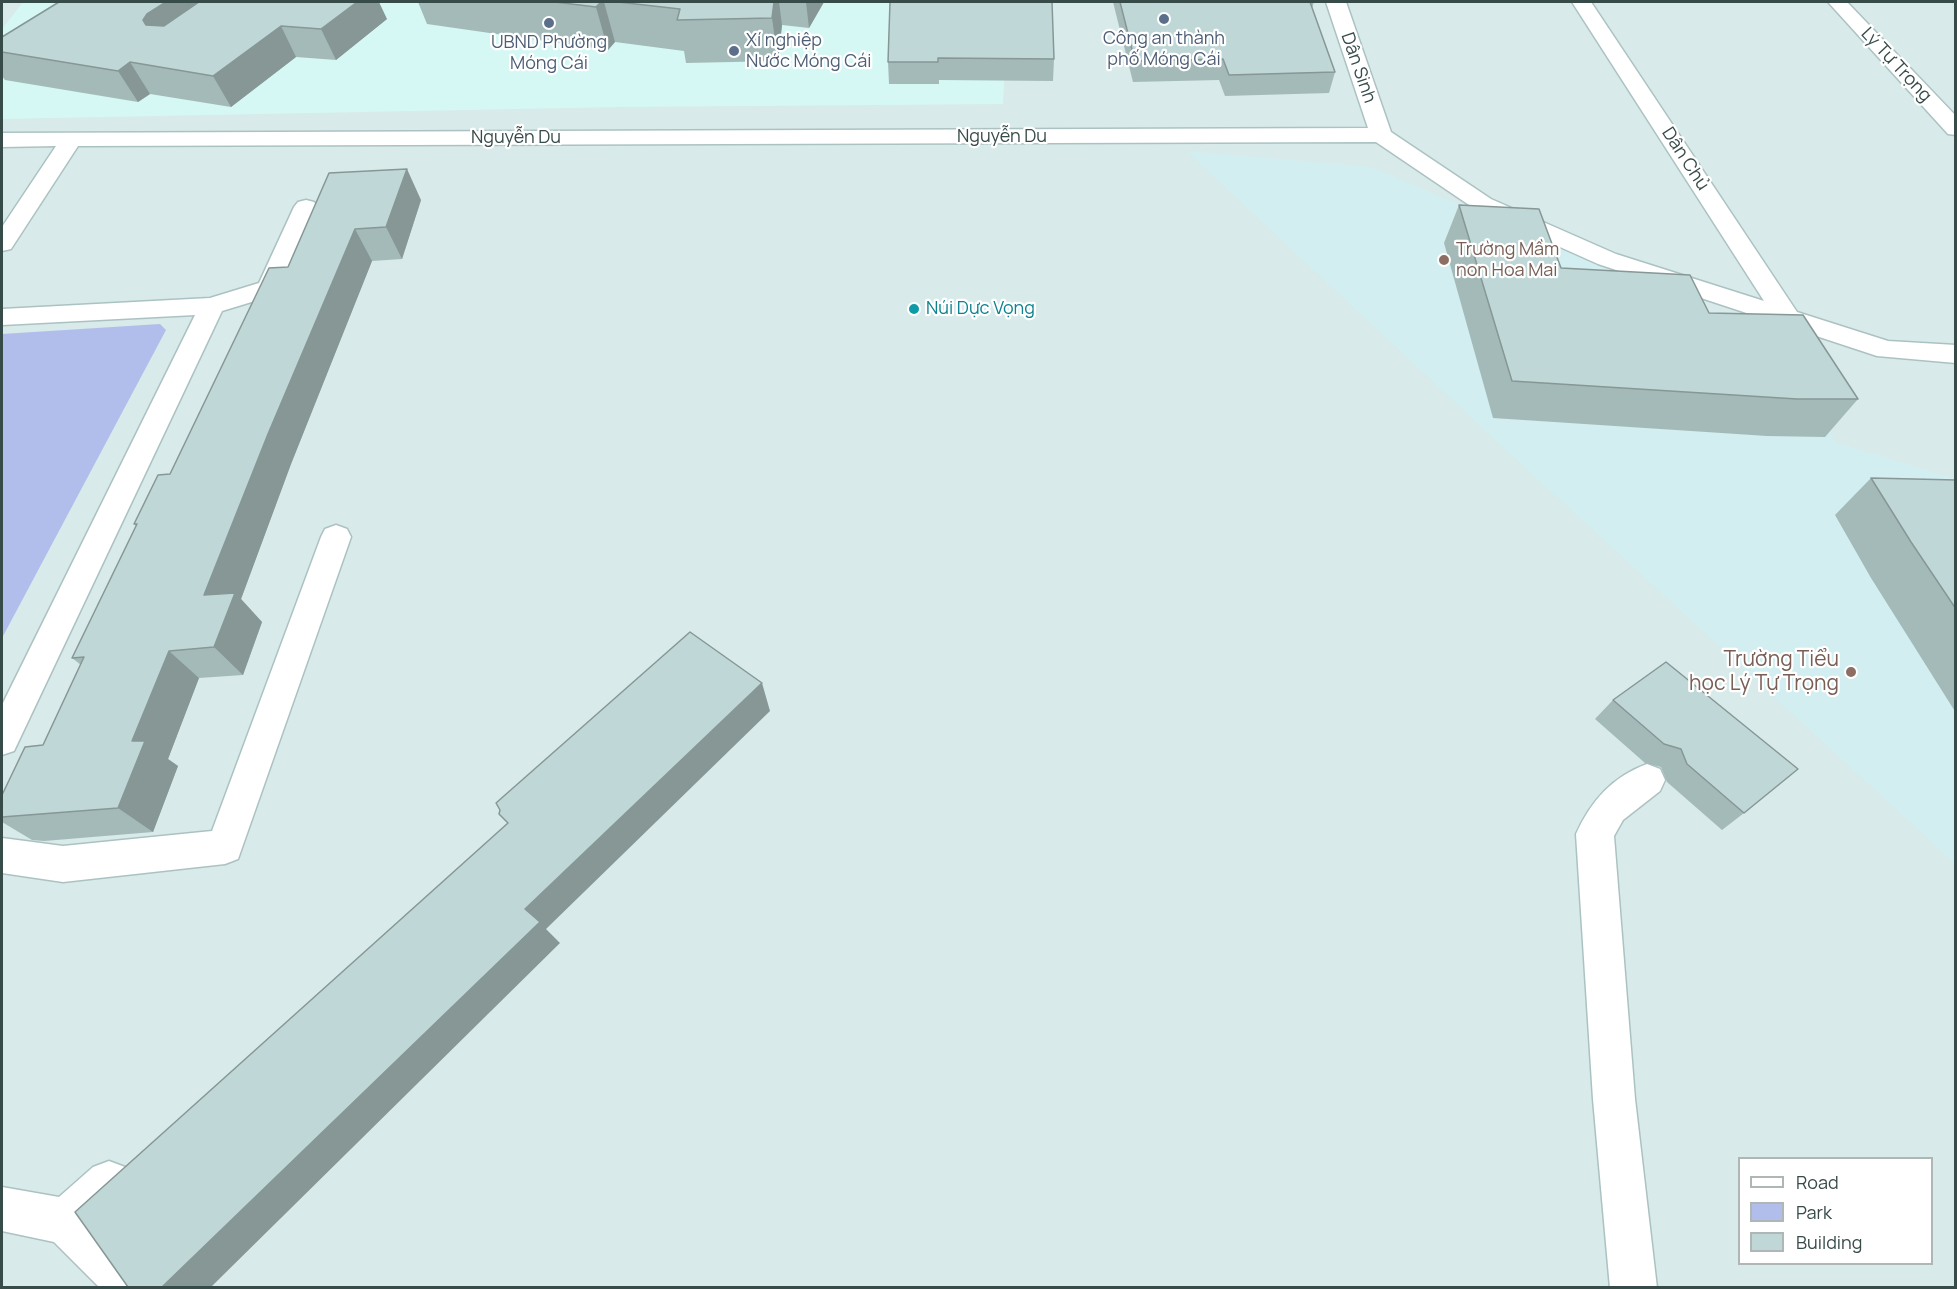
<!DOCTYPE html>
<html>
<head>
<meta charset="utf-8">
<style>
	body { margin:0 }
	#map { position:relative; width:1957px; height:1289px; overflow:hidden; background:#eaf5f6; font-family:Manrope,sans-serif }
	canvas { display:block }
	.frame { position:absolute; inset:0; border:3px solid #374b49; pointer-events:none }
	.legend { position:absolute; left:1738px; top:1157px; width:195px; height:108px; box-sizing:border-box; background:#fff; border:2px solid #afb7b6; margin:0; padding:8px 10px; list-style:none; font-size:18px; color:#374b49 }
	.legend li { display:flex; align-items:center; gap:12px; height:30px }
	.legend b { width:30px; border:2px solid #afb7b6 }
</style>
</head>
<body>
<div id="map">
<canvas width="1957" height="1289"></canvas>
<div class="frame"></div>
<ul class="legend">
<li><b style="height:8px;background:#fff"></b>Road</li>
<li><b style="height:16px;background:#b1beec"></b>Park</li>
<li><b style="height:16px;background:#bfd8d7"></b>Building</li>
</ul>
</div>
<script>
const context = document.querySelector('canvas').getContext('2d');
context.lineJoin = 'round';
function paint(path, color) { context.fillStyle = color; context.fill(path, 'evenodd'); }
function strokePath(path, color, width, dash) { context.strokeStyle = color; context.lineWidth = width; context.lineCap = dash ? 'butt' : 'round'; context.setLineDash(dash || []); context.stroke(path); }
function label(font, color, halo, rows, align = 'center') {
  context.font = font + ' Manrope,sans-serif'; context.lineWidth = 4.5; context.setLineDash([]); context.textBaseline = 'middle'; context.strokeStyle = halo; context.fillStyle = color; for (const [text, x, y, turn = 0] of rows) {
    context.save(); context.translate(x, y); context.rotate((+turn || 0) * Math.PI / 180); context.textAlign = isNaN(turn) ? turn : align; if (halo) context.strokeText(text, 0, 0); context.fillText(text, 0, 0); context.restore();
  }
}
paint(new Path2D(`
	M2 2H1955V1287L2 1288ZM1740 1158H1932V1264H1740Z`), '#d8eaea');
paint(new Path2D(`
	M23 2H1008L1003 104 621 107 2 119V29Z`), '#d5f8f5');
paint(new Path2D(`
	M1186 151 1372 167 1799 352 1835 442 1955 479V864L1484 430Z`), '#d3eef0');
paint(new Path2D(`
	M160 324 166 330 2 638V334Z`), '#b1beec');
const minor = new Path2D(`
	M1326 2H1346L1391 132 1491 199 1616 254 1764 301 1572 2H1591L1797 312 1888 341 1956 345V363L1877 356 1598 264 1475 209 1376 142 78 146 11 249 2 251V227L56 146 2 147V133L1368 128Z
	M1828 2H1847L1956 116V135L1948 134Z
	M306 200 314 202 318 207 282 288 278 294 222 311 14 751 2 755V705L195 315 2 325V309L210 298 259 283 294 207 298 202Z
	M336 525 347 529 351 537 238 859 225 864 63 882 2 873V838L63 846 212 831 321 537 325 529Z
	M1647 764 1660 769 1665 780 1660 791 1623 820 1614 836 1635 1099 1657 1288H1610L1593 1099 1576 834C1591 801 1612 777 1647 764Z
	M109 1161 125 1167 131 1183 125 1199 99 1222 150 1271 156 1288H100L54 1242 2 1231V1187L59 1197 93 1167Z`);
strokePath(minor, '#acc2c2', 3);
paint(minor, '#fff');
paint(new Path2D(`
	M418 2H824L809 28 782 25 778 61 686 63 684 51 615 42 608 50 427 24Z
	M890 2 1054 59 1053 81 939 80V84H889L888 62Z
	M1113 2H1314L1312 8 1335 72 1329 93 1225 96 1219 80 1133 82Z
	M387 19 336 60 296 57 231 107 150 94 138 102 5 80 2 76V37Z
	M329 173 421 200 402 259 372 261 291 464 241 599 262 622 243 675 199 678 168 759 178 766 153 832 44 841 32 840 2 822V795L43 745 81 665 72 658 136 526 134 524 170 474 288 267Z
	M1459 205 1561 268 1709 313 1858 399 1825 437 1767 436 1493 418 1444 243Z
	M1871 478 1956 480V713L1871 578 1835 515Z
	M1666 662 1744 813 1722 830 1667 782 1661 767 1645 763 1595 719 1613 700Z`), '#a4bab9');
paint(new Path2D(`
	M166 2H229L162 51 143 20 147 14Z
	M357 2H379L387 19 336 60 321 29Z
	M601 2H604L615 42 608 50 596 7Z
	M774 2H779L782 25 778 61 772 18Z
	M806 2H824L809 28Z
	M281 26 296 57 231 107 213 76Z
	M130 62 150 94 138 102 118 71Z
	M407 169 421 200 402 259 386 227Z
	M355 229 372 261 291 464 241 599 262 622 243 675 214 647 204 595 268 434Z
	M169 651 199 678 168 759 178 766 153 832 118 808 132 741Z
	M762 683 770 711 546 929 560 943 211 1287H162L525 909Z`), '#869796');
const building = new Path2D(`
	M59 2H166L147 14 143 20 146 25 164 26 199 2H357L321 29 281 26 213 76 130 62 118 71 2 52V37Z
	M555 2H601L596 7Z
	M618 2H774L772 18 677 20 680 9Z
	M890 2H1052L1054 59 938 58V62H888Z
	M1120 2H1310L1335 72 1229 75 1223 59 1135 61Z
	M407 169 386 227 355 229 268 434 204 595 235 593 214 647 169 651 132 741H145L118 808 2 817V795L25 747 43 745 84 657 72 658 137 524H134L158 475 170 474 269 268 288 267 329 173Z
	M1459 205 1539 209 1561 268 1690 275 1709 313 1803 315 1858 399H1797L1512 381Z
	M1871 478 1956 480V609L1911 542Z
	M690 632 762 683 525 909 540 922 162 1287H128L75 1212 508 823 499 814 500 810 496 803Z
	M1666 662 1798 769 1744 813 1687 764 1681 749 1664 744 1613 700Z`);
paint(building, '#bfd8d7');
strokePath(building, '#869796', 1.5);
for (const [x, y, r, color] of [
	[1164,19,6,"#5c6f8a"],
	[549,23,6,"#5c6f8a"],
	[734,51,6,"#5c6f8a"],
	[1444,260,6,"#8d6e63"],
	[914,309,6,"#0f9aa8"],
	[1851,672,6,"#8d6e63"]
]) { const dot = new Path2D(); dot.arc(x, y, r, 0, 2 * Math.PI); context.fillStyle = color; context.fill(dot); strokePath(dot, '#fff', 2); }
label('18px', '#4e5e75', '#fff', [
	["Công an thành",1164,39],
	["phố Móng Cái",1164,60],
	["Xí nghiệp",746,41,"left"],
	["Nước Móng Cái",746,62,"left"],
	["UBND Phường",549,43],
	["Móng Cái",549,64]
]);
label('18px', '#374b49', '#fff', [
	["Lý Tự Trọng",1896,65,47],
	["Dân Sinh",1358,68,71],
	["Nguyễn Du",1002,137],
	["Nguyễn Du",516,138],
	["Dân Chủ",1685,159,57]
]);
label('18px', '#785e54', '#fff', [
	["Trường Mầm",1456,250],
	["non Hoa Mai",1456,271]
], 'left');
label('18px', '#0d838f', '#fff', [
	["Núi Dực Vọng",926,309]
], 'left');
label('21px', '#785e54', '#fff', [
	["Trường Tiểu",1839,660],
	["học Lý Tự Trọng",1839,684]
], 'right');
</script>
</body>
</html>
